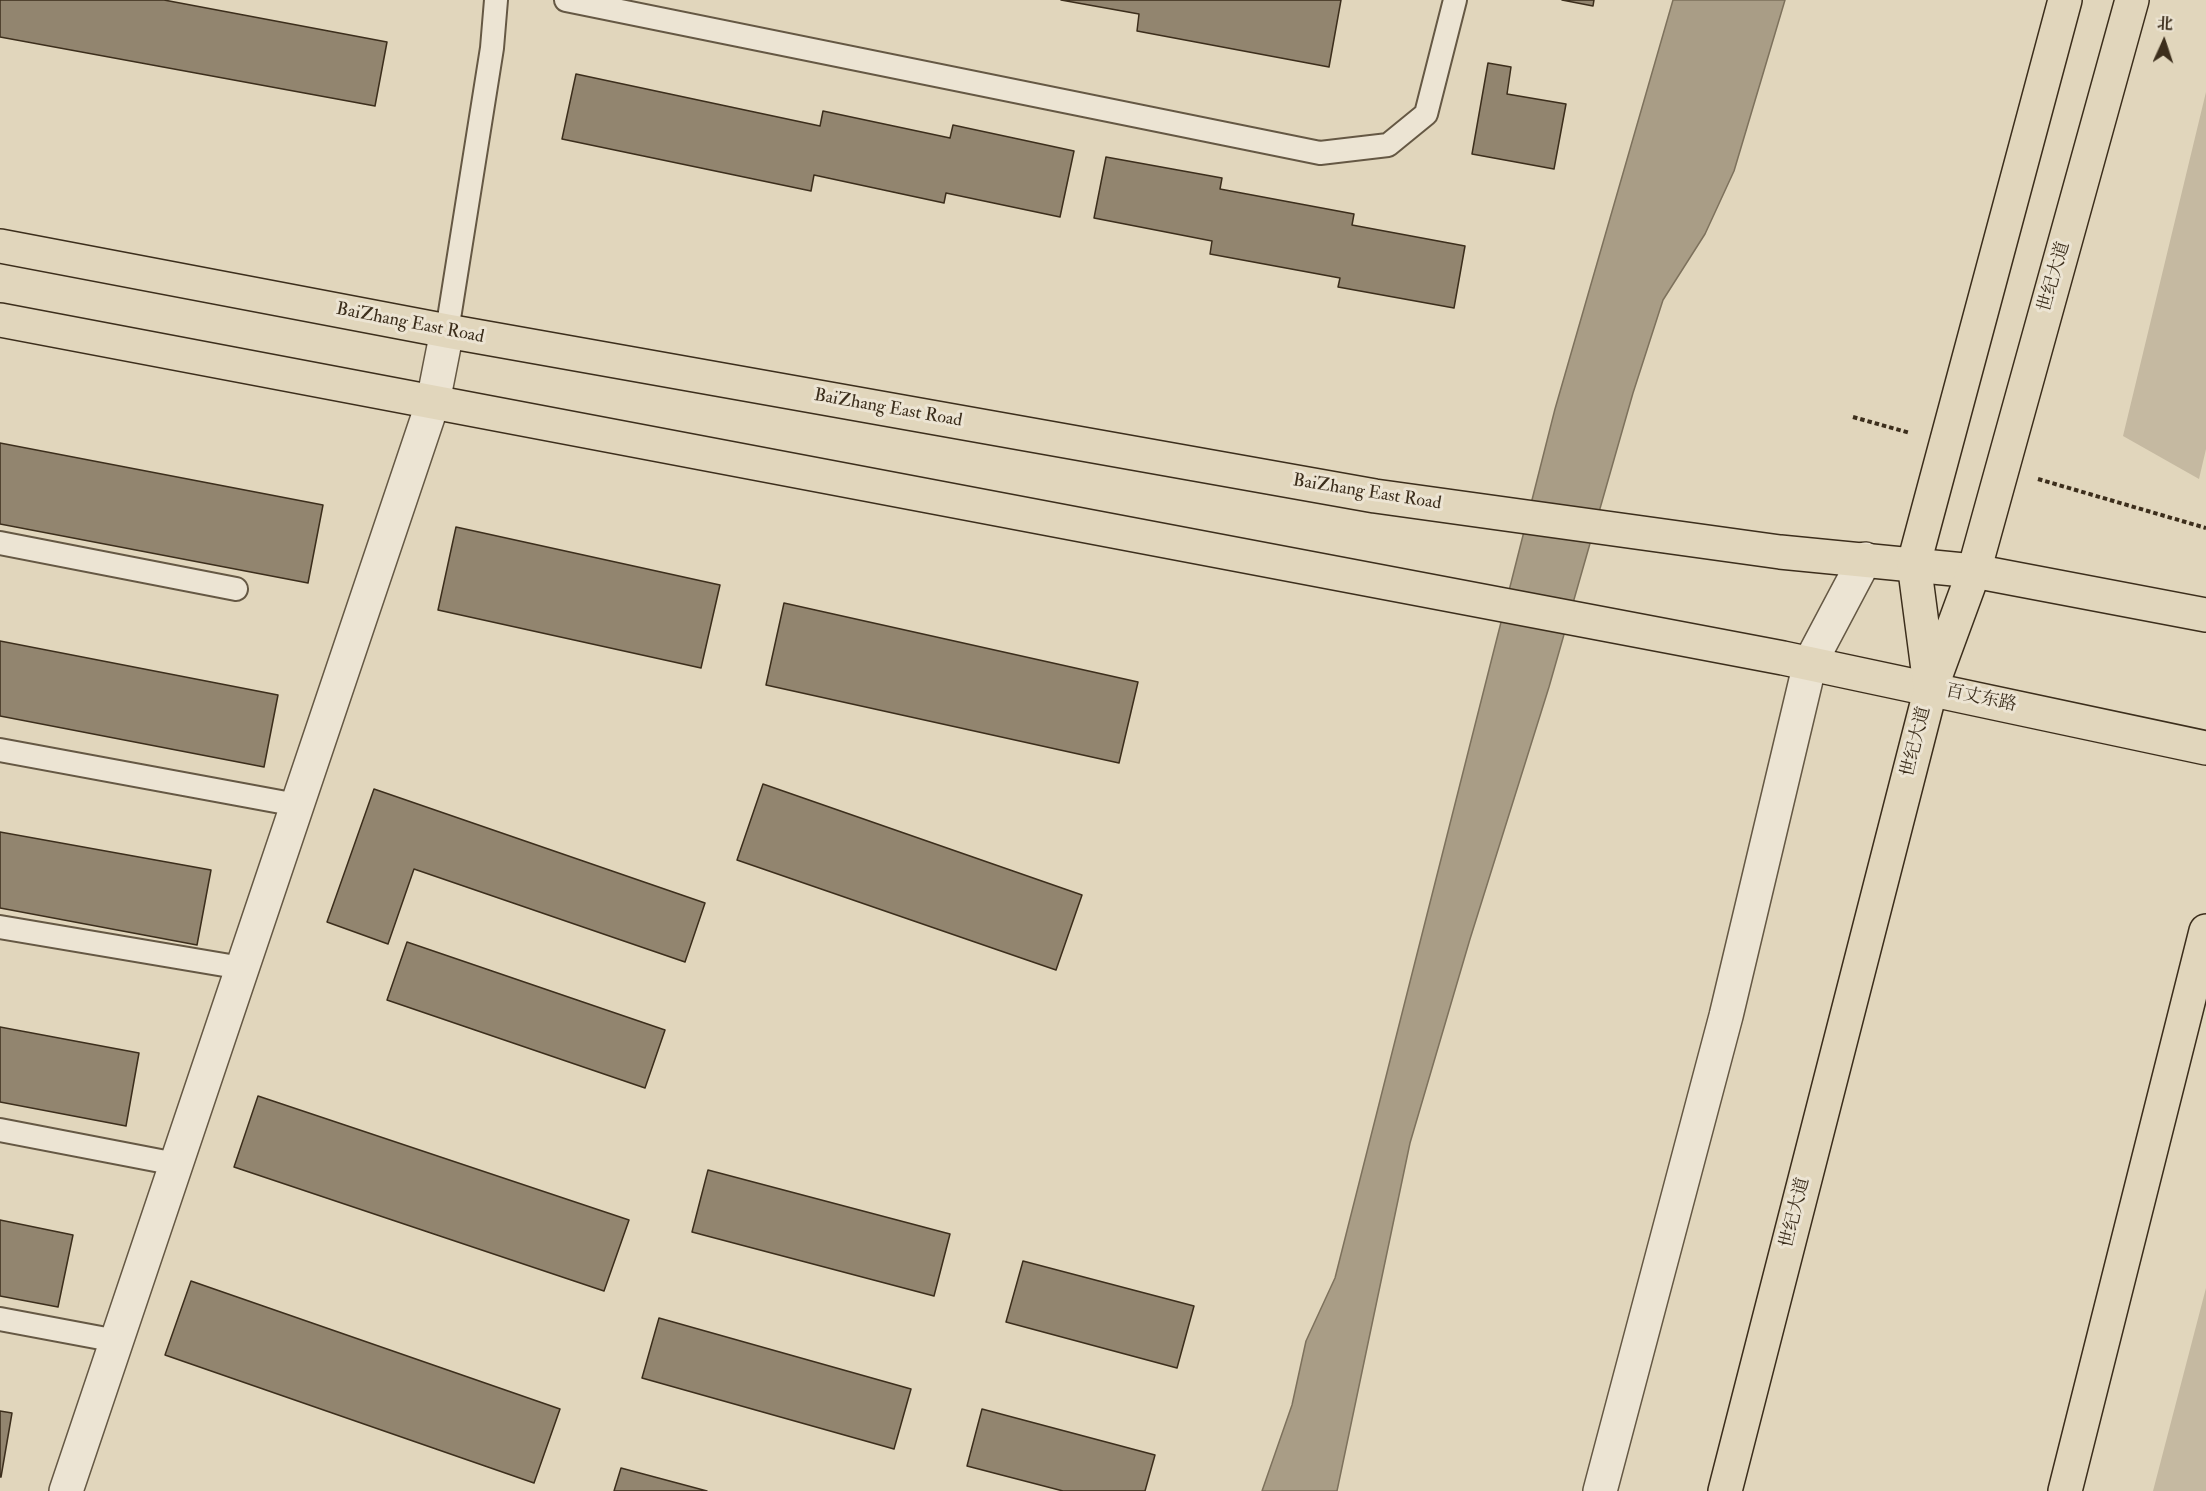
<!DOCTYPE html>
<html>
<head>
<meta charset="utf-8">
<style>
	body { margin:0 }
	#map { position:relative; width:2206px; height:1491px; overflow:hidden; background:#e1d6bc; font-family:"IM FELL Double Pica","Noto Serif SC",serif }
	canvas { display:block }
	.north { position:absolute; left:2134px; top:12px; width:60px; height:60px; -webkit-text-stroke:4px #ece4d3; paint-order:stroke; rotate:3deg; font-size:16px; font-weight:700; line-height:24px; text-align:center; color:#3c2e1c }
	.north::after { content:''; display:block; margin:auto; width:21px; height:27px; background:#3c2e1c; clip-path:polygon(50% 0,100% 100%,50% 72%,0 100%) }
</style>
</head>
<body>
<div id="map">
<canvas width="2206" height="1491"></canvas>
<div class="north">北</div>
</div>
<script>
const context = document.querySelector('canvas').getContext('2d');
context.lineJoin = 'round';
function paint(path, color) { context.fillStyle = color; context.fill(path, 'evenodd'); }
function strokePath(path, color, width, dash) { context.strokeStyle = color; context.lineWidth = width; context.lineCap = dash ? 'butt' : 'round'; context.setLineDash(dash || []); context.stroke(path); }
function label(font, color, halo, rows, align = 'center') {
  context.font = font + ' "IM FELL Double Pica","Noto Serif SC",serif'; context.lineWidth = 6; context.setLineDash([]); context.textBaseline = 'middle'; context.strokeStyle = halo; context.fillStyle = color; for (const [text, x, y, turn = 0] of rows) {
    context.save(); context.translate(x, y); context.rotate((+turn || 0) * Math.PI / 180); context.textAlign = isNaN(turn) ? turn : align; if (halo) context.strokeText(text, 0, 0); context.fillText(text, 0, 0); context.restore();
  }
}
paint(new Path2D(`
	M2206 92V449L2199 479 2123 436Z
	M2206 1288V1491H2153Z`), '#c5b9a1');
const water = new Path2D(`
	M1673 0H1785L1734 171 1705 234 1663 300 1633 393 1549 687 1470 939 1410 1143 1337 1491H1262L1292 1405 1306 1341 1335 1278 1555 409Z`);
paint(water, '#a99d86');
strokePath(water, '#7d715c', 1.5);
const building = new Path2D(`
	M0 0H164L387 42 375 106 0 37Z
	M1061 0H1341L1329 67 1137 31 1139 14Z
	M1562 0H1594L1593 6Z
	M1488 63 1511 67 1507 94 1566 104 1554 169 1472 154Z
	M576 74 820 126 823 111 950 138 953 125 1074 151 1060 217 946 193 944 203 814 175 811 191 562 139Z
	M1106 157 1222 178 1220 189 1354 214 1352 225 1465 246 1454 308 1338 287 1340 278 1210 254 1212 241 1094 218Z
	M0 443 323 505 308 583 0 524Z
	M456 527 720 585 701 668 438 610Z
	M784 603 1138 682 1119 763 766 685Z
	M0 641 278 695 264 767 0 716Z
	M763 784 1082 895 1056 970 737 860Z
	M374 789 705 903 685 962 414 869 388 944 327 922Z
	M0 832 211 870 197 945 0 908Z
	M407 942 665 1030 645 1088 387 1000Z
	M0 1027 139 1053 126 1126 0 1102Z
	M258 1096 629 1220 604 1291 234 1167Z
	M708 1170 950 1234 934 1296 692 1232Z
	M0 1220 73 1235 58 1307 0 1296Z
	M1023 1261 1194 1306 1177 1368 1006 1322Z
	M191 1281 560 1409 534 1483 165 1355Z
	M659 1318 911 1389 894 1449 642 1378Z
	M982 1409 1155 1455 1145 1491H1063L967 1466Z
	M0 1411 12 1413 1 1477H0Z
	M621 1468 707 1491H614Z`);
paint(building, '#92856f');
strokePath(building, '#3c2e1c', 1.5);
const service = new Path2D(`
	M566 0 1320 153 1388 145 1426 114 1455 0
	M447 331 492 48 496 0
	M0 543 236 589
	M0 750 297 805
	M0 927 242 968
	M0 1130 176 1164
	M0 1319 117 1341`);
const minor = new Path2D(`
	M66 1491 433 402 447 331`);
const tertiary = new Path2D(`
	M1600 1491 1726 1016 1810 663 1865 559`);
const primary = new Path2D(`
	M0 246 447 331 1375 496 1780 552 1974 571 2206 615
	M0 320 1783 658 2206 748`);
const trunk = new Path2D(`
	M1930 685 1914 563 2065 0
	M1725 1491 1931 688 1974 571 2132 0
	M2065 1491 2206 931`);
strokePath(service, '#655844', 26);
strokePath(minor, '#655844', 36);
strokePath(tertiary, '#655844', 36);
strokePath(primary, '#3c2e1c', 36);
strokePath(trunk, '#3c2e1c', 36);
strokePath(new Path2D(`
	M1853 417 1910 433
	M2038 479 2206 528`), '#3c2e1c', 4, [4.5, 3]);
strokePath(service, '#ece4d3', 22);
strokePath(minor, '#ece4d3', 33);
strokePath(tertiary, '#ece4d3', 33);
strokePath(primary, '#e1d6bc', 33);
strokePath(trunk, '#e1d6bc', 33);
label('18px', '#3c2e1c', '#ece4d3', [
	["世纪大道",2055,277,-74],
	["BaiZhang East Road",410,324,11],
	["BaiZhang East Road",888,409,10],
	["BaiZhang East Road",1367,493,9],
	["百丈东路",1981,699,12],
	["世纪大道",1917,742,-76],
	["世纪大道",1796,1213,-76]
]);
</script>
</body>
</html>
